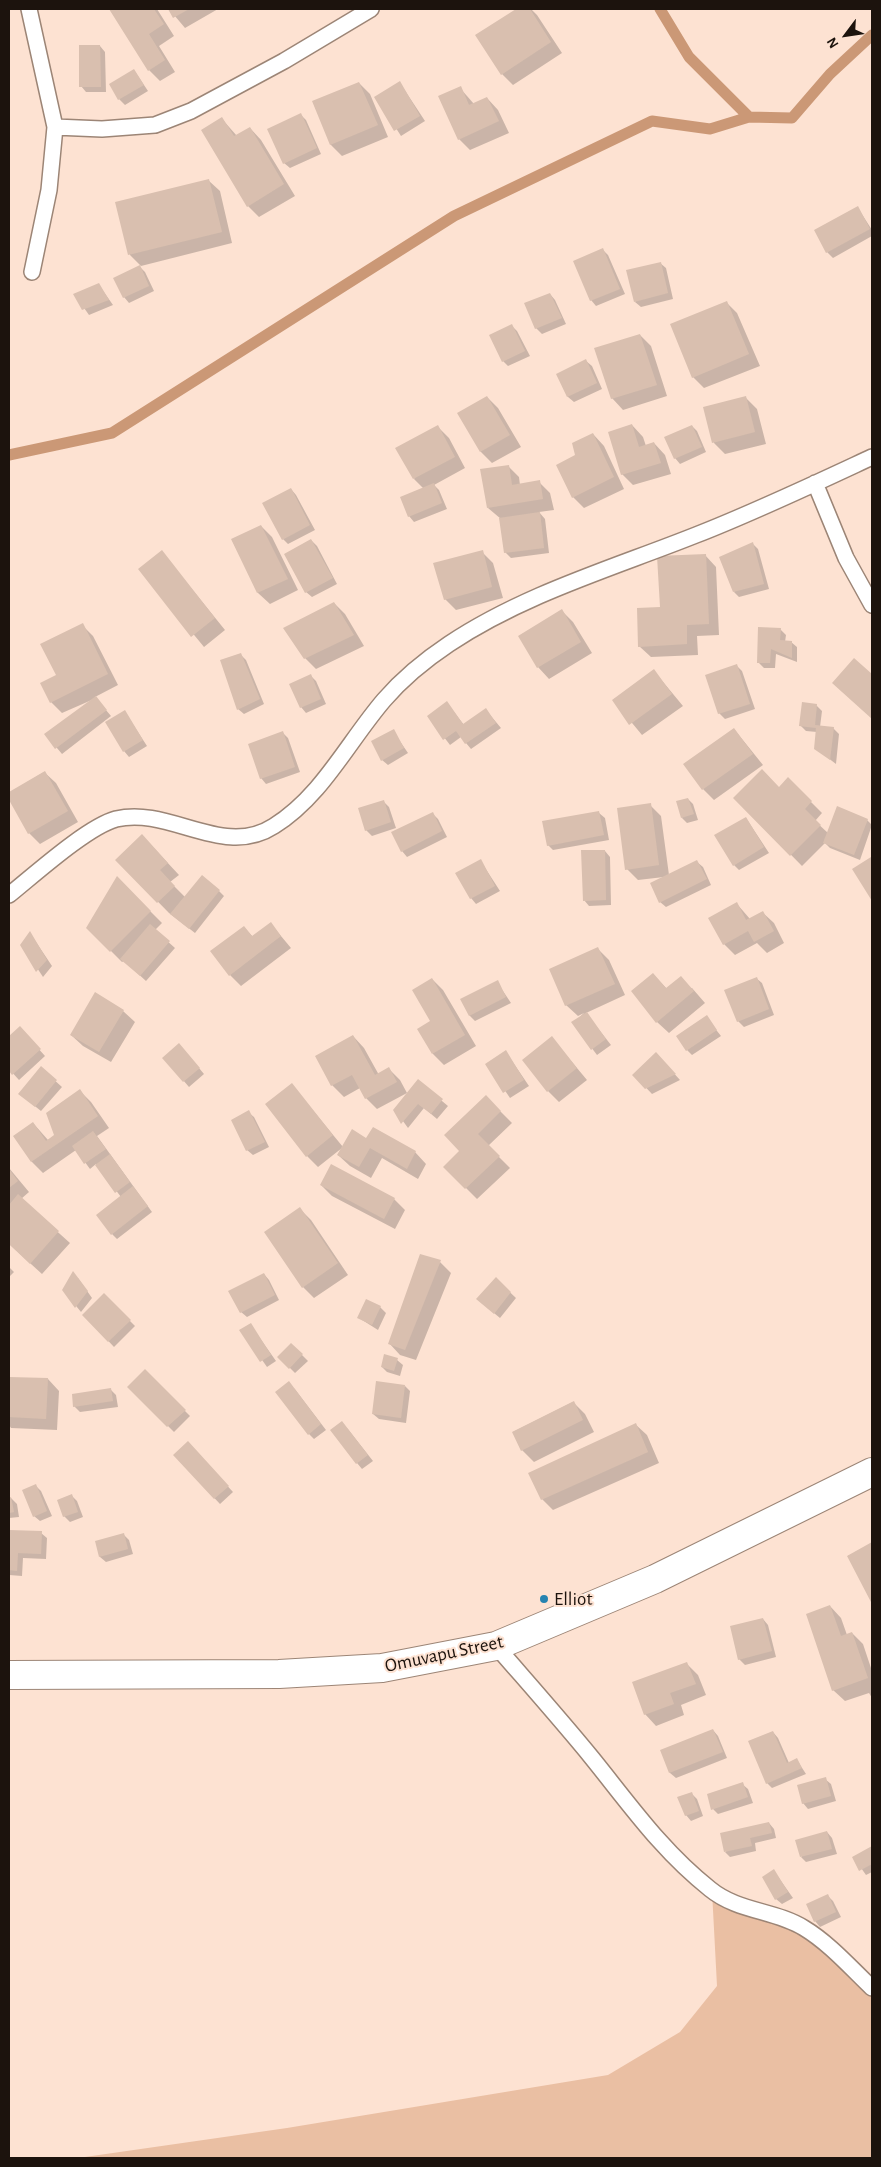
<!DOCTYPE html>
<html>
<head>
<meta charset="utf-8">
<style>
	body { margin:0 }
	#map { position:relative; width:881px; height:2167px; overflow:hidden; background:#fde2d2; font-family:"Alegreya Sans",sans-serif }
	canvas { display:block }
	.frame { position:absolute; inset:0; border:10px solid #1c130d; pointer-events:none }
	.north { position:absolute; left:821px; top:10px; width:50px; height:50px; -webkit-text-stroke:4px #fde2d2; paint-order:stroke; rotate:239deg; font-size:14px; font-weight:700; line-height:20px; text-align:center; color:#1c130d }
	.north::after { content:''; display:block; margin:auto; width:18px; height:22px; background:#1c130d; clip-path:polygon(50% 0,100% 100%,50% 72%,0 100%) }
</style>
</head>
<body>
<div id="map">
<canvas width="881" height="2167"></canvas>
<div class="frame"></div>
<div class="north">N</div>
</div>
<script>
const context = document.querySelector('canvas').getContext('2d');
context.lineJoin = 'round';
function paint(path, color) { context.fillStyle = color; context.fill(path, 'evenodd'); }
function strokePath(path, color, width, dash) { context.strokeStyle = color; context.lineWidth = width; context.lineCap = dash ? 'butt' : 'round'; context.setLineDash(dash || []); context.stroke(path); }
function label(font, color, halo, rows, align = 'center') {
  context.font = font + ' "Alegreya Sans",sans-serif'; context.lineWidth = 4; context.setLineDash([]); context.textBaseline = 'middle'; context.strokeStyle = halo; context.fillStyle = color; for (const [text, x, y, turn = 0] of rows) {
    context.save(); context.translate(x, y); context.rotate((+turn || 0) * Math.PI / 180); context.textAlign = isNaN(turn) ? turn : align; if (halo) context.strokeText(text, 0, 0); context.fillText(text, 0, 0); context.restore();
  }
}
paint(new Path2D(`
	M712 1891 804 1927 872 1988V2158H78L287 2128 608 2075 680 2032 717 1986Z`), '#eabfa3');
paint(new Path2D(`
	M110 9H157L174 36 159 46 175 72 160 81 149 70Z
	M169 9H218L185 28Z
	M518 9H531L537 15 562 53 513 85 502 74 476 35Z
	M100 46 105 52 106 92H86L81 86Z
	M134 70 148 91 125 105 119 99Z
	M359 83 370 94 388 137 342 156 331 145 313 102Z
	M400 83 425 121 401 136 376 97Z
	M460 88 474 104 487 98 498 110 509 133 470 150 459 139Z
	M301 115 306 120 321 154 290 168 284 163Z
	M222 119 237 136 250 128 261 140 295 196 259 217 248 206Z
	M208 180 220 191 232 243 141 266 130 255 116 203Z
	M858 208 872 230V236L833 258 827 252Z
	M603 250 608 255 625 294 596 306 591 300Z
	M660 263 666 268 673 299 641 307 635 302Z
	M140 267 145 272 154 291 129 303 124 297Z
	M99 285 113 305 89 315 75 295Z
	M550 294 555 300 566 324 542 334 536 328Z
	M726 302 737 313 760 366 704 388 693 377Z
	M512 326 517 331 530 356 508 366 503 361Z
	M640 335 651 346 667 396 623 410 612 398Z
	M586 361 592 366 602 389 574 402 568 397 558 374Z
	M487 397 498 408 521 447 492 463 481 452 459 413Z
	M746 398 757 409 766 444 725 454 714 443 705 408Z
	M632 425 643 437 646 446 654 443 665 455 671 474 633 485 622 474Z
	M692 426 697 431 706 452 680 464 675 458Z
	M438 427 449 438 465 468 434 485 439 490 447 509 414 522 409 516 424 489 414 479Z
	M593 434 604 446 624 489 584 508 573 497 576 456Z
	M508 466 519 477 520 485 539 482 550 493 554 510 539 512 545 519 549 553 511 558 505 552 501 519 488 508Z
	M291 489 296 495 315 530 288 544 283 539Z
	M261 526 272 537 298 590 270 604 258 593 232 540Z
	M311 540 317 546 337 584 312 597 306 592Z
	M752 543 758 549 769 589 739 597 734 592Z
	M162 552 225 630 204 647 140 569Z
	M482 552 493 563 503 598 456 610 445 599Z
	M705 555 716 567 719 635 697 636 698 655 651 657 639 646 661 608Z
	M334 603 345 614 364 646 316 669 305 658Z
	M562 611 573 622 592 653 549 679 538 667 519 636Z
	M82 625 93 636 118 685 95 697 111 716 62 754 46 735 94 699 62 713 51 702 57 676Z
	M780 629 786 635 785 642H791L797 647V662L776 654 775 668H764L758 662Z
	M240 654 246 660 264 704 244 714 238 709Z
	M737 666 742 671 755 709 725 719 719 713Z
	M654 671 683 706 642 735 613 700Z
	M311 676 316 681 326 704 306 713 301 707Z
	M447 703 464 725 486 710 501 728 471 749 461 737 450 745 428 716Z
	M816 705 822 711 820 727 833 728 839 734 836 764 815 748 817 732 806 731 800 725Z
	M125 712 147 746 129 757 124 751Z
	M734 729 763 765 714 800 703 789Z
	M393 731 408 753 388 765 382 760Z
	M283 733 288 738 300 772 266 784 261 778Z
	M44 772 56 783 78 822 40 844 29 833 9 797V793Z
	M788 779 822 813 815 821 828 833 867 820 872 825 860 860 830 848 825 843 802 866 735 798 779 788Z
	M688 799 693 804 698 820 687 823 682 818Z
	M383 801 389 807 396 828 372 836 366 830Z
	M650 805 661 816 669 875 697 862 703 867 711 885 666 907 660 902 664 877 638 880 627 869Z
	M432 813 438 819 447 837 407 857 402 851Z
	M599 813 605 818 609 840 553 850 548 845Z
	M746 818 769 853 739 870 734 865Z
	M153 847 179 875 170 882 185 897 219 891 224 896 195 933 169 913 117 860Z
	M605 851 610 857 611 905 589 906 584 900Z
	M480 860 500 891 476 904 471 898Z
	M117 878 162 923 155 930 175 948 146 981 124 961 122 962 88 928Z
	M737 904 750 919 762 912 774 923 784 943 767 953 757 943 735 955 724 944Z
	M271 924 291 948 241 986 230 975 244 927 253 937Z
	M30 933 52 966 43 977 22 945Z
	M598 949 609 960 625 995 586 1013 611 1045 597 1055 573 1023 584 1013 578 1016 566 1005Z
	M653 974 667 989 692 988 705 1003 669 1033 657 1022Z
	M756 978 762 983 774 1015 744 1027 738 1021Z
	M432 979 443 990 476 1046 444 1065 433 1054Z
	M497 982 511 1003 475 1021 470 1016 462 999Z
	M123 1011 135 1022 111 1062 83 1046 71 1035Z
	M706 1017 721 1036 692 1055 687 1050Z
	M20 1028 45 1056 19 1080 9 1069V1038Z
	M353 1036 364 1048 379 1075 389 1069 400 1080 407 1093 377 1109 366 1098 360 1088 344 1097 332 1085Z
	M552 1038 587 1080 559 1102 548 1091Z
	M184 1050 204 1074 189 1087 164 1058Z
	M506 1052 529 1086 510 1098 487 1064Z
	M661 1059 680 1080 652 1094 634 1075Z
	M41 1068 62 1087 41 1111 26 1099Z
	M418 1081 448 1106 437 1119 424 1108 408 1128 395 1110Z
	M292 1085 343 1147 367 1139 415 1152 426 1164 418 1179 382 1158 371 1178 350 1166 338 1155 342 1148 318 1167 307 1156Z
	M80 1091 91 1102 109 1128 97 1136 152 1212 117 1239 112 1234 121 1197 96 1164 90 1169 76 1150 43 1173 32 1162 15 1136 33 1123 48 1140 55 1136Z
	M486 1097 512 1123 488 1146 510 1168 477 1199 445 1167 461 1151Z
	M248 1112 254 1117 269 1147 253 1155 247 1150Z
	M9 1168 29 1192 21 1199 70 1243 42 1274 9 1244Z
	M321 1185 394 1199 405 1210 395 1229 332 1196Z
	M300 1209 311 1220 348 1275 314 1298 303 1287 266 1232Z
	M440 1262 451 1273 416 1360 400 1355 389 1343Z
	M9 1267 14 1272 9 1277Z
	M264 1274 269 1280 279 1300 247 1317 241 1312Z
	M78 1278 92 1298 81 1312 63 1290Z
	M496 1279 516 1298 500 1318 483 1304Z
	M104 1295 135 1326 114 1347 84 1315Z
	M380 1307 386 1313 378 1330 359 1318Z
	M250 1324 276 1361 267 1367 241 1330Z
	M291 1344 308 1361 295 1373 279 1357Z
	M397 1360 403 1365 400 1376 387 1372 382 1367Z
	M145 1371 190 1416 174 1432 129 1387Z
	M9 1378 48 1379 59 1391 57 1430 11 1428 9 1425Z
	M405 1386 410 1391 406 1423 379 1419 373 1414Z
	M294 1388 326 1430 314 1439 309 1434Z
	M111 1390 116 1395 118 1407 80 1412 74 1406Z
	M573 1402 585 1414 594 1432 534 1462 522 1450 513 1432Z
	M635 1424 647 1435 659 1463 553 1510 542 1499Z
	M347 1428 373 1461 362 1469 357 1463Z
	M188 1443 233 1492 220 1504 174 1455Z
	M36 1486 41 1491 52 1516 40 1521 34 1516Z
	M72 1496 77 1501 83 1517 70 1522 64 1516Z
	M11 1498 17 1504 19 1517 9 1518V1499Z
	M9 1531 41 1533 47 1538 46 1559 23 1558 22 1576 9 1575Z
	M123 1534 129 1540 133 1554 106 1562 100 1557 96 1542Z
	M872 1543V1601L848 1556Z
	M830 1606 841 1618 847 1635 852 1633 863 1644 872 1671V1698L869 1693 845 1701 833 1690Z
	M763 1619 768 1625 776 1657 745 1665 739 1659Z
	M687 1664 698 1675 706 1695 681 1705 684 1715 656 1726 645 1714Z
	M713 1730 718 1736 727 1758 676 1778 670 1773 662 1750Z
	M773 1732 778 1738 789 1763 797 1760 806 1774 772 1788 767 1783Z
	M825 1779 831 1784 836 1801 808 1809 803 1803Z
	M742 1784 748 1789 753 1803 718 1814 713 1809Z
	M691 1793 697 1799 703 1816 691 1821 686 1815Z
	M769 1823 774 1829 776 1838 755 1843 756 1851 730 1857 725 1852Z
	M827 1832 832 1838 837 1854 806 1862 801 1857Z
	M872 1847V1872L866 1875 854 1858Z
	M774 1871 793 1898 782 1904 776 1899Z
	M828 1896 833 1901 841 1917 820 1927 815 1921Z`), '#0003');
strokePath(new Path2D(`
	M660 9 689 57 749 117
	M9 455 112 433 454 216 652 121 710 129 749 117 792 118 830 74 872 35`), '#cb9876', 11);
paint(new Path2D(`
	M109 9H154L164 24 149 34 165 60 148 71Z
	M168 9H189L173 18Z
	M516 9H530L551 42 501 75 475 35Z
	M79 45H100L101 87H79Z
	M134 69 144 85 118 100 109 84Z
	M400 81 420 116 394 131 374 97Z
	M359 82 378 125 330 145 312 101Z
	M461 86 469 105 487 97 499 121 458 140 438 96Z
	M301 113 317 148 283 164 267 129Z
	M222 117 234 136 250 127 284 184 247 207 201 130Z
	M209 179 222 232 128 255 115 202Z
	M858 206 870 229 826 253 814 230Z
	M603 248 620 289 590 301 573 261Z
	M661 262 668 293 634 302 626 270Z
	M140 265 149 286 123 298 113 278Z
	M99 283 109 300 82 310 73 294Z
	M550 293 562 318 535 329 524 303Z
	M727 301 749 354 692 378 670 324Z
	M512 324 525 351 502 362 489 335Z
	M640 334 657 385 611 399 594 348Z
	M586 359 597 383 567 397 556 374Z
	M487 396 510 435 480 452 457 413Z
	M746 396 755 432 712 443 703 407Z
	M632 424 639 447 654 442 661 463 621 475 608 432Z
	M438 425 455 457 413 479 395 448Z
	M692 425 702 447 674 459 664 437Z
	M593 433 614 477 572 498 556 465 575 455 572 443Z
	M509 465 512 485 540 480 543 499 487 508 480 469Z
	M434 483 442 503 408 517 400 497Z
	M291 488 310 525 282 540 262 503Z
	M540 512 544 548 504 553 499 518Z
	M261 525 288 579 257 593 231 539Z
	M311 539 333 578 305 593 284 554Z
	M753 542 764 584 733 592 719 557Z
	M162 550 215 618 191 637 138 569Z
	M483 550 492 587 444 600 433 563Z
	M706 554 709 624 687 625V644L638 647 637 608 660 607 657 556Z
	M334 602 354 635 304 659 283 628Z
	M562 609 581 642 537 668 518 636Z
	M83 623 108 674 50 703 40 683 56 675 40 644Z
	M758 627 781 628 780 640 792 641V658L771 649 770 663H757Z
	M241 653 260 699 237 710 220 660Z
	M854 658 872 674V719L832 683Z
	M737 664 750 704 718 714 705 675Z
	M654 669 672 694 629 725 612 700Z
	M311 674 321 699 300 708 289 684Z
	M96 696 107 710 55 749 44 734Z
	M447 701 463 724 486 708 496 723 465 744 456 731 443 740 427 716Z
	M802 702 817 704 815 725 834 727 830 760 814 749 816 728 799 726Z
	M125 710 143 740 123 752 105 722Z
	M734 728 753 754 702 790 683 764Z
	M394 729 404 748 381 761 371 741Z
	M283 731 295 767 260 779 248 744Z
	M762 769 779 787 788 777 812 801 805 809 821 825 790 856 733 798Z
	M45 771 68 811 28 834 9 800V792Z
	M688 798 694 814 681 818 676 801Z
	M384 800 391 822 365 831 358 808Z
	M651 803 659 865 625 870 617 808Z
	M837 806 868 819 854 855 823 843Z
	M599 811 604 835 547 846 542 821Z
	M433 812 442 831 401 852 391 832Z
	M746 817 764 847 733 866 714 835Z
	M142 834 168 863 160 870 175 886 157 903 115 860Z
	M581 850H605L606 900 583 901Z
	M871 857 872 858V901L852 869Z
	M481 859 495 886 470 899 455 873Z
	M697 860 707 879 659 903 650 883Z
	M202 875 220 890 189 929 170 914Z
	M117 876 151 911 110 952 86 928Z
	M737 902 746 920 763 911 774 931 754 942 748 931 723 945 708 918Z
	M271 922 281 936 229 976 210 951 244 926 252 936Z
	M150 924 170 941 140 976 120 959Z
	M30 931 47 960 36 972 20 945Z
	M598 947 615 984 565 1006 549 969Z
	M653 973 666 988 681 976 694 991 656 1023 631 991Z
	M757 977 769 1009 737 1022 724 990Z
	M432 978 465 1035 432 1054 417 1029 430 1021 412 990Z
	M498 980 506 997 469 1016 460 999Z
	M95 992 124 1010 99 1052 70 1035Z
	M587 1012 606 1039 591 1050 571 1022Z
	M707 1015 717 1030 686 1051 676 1036Z
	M20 1026 41 1049 12 1075 9 1071V1036Z
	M353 1035 375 1075 389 1067 397 1082 365 1099 352 1075 331 1086 315 1056Z
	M552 1036 577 1068 547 1092 522 1060Z
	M179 1043 200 1068 183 1082 162 1058Z
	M506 1050 524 1080 503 1093 485 1064Z
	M656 1052 676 1074 645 1089 632 1075Z
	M41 1066 57 1080 35 1107 18 1094Z
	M418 1079 443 1099 431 1114 418 1104 401 1124 393 1110Z
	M292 1083 333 1135 306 1157 265 1104Z
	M80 1089 98 1116 31 1162 13 1136 33 1122 46 1141 54 1135 46 1113Z
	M486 1095 501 1111 478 1134 500 1156 465 1189 443 1167 459 1151 444 1135Z
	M249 1110 265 1142 246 1151 231 1120Z
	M373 1127 416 1151 407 1169 370 1148 359 1167 337 1155 352 1129 366 1138Z
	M93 1131 106 1149 84 1164 72 1146Z
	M110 1154 130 1182 115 1193 95 1165Z
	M331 1164 395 1198 384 1219 320 1185Z
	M9 1169 18 1181 9 1188Z
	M133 1186 148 1206 111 1235 96 1215Z
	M18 1194 59 1231 30 1264 9 1244V1205Z
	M300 1207 338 1263 302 1288 264 1232Z
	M420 1254 441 1260 405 1350 388 1344Z
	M73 1271 88 1291 75 1308 62 1290Z
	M264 1273 275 1295 240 1313 228 1291Z
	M496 1277 511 1292 494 1314 476 1299Z
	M104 1293 131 1320 108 1342 82 1315Z
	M366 1299 381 1306 372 1325 357 1318Z
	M251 1323 271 1355 260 1362 239 1330Z
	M291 1343 303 1354 289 1369 277 1357Z
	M384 1354 398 1358 394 1371 381 1367Z
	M145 1369 186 1410 167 1427 127 1387Z
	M9 1377 48 1378 46 1419 9 1417Z
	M289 1381 321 1424 308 1435 275 1392Z
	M376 1381 405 1385 401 1418 372 1414Z
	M111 1388 113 1401 73 1407 72 1394Z
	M574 1401 583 1420 521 1451 512 1432Z
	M342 1421 368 1455 356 1464 330 1430Z
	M636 1423 648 1452 541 1500 528 1473Z
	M188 1441 229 1486 214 1499 173 1455Z
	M36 1484 47 1511 33 1517 22 1490Z
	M72 1494 78 1512 63 1517 57 1500Z
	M11 1497 14 1512 9 1513V1498Z
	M9 1530 42 1531 41 1554 18 1553 17 1571 9 1570Z
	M124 1533 128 1549 99 1557 95 1541Z
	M872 1542V1604L847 1556Z
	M830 1605 841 1636 852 1632 868 1678 832 1691 806 1614Z
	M763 1618 772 1651 738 1660 730 1626Z
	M687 1662 696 1684 670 1693 674 1704 644 1715 632 1682Z
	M713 1729 723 1752 669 1773 660 1750Z
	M773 1731 787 1763 797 1758 802 1768 766 1784 748 1741Z
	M826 1777 831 1796 802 1804 797 1785Z
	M743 1782 748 1797 711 1810 707 1794Z
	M692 1792 699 1811 685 1816 677 1797Z
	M769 1822 772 1833 750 1838 752 1846 724 1852 720 1833Z
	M827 1831 832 1849 800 1857 795 1840Z
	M872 1846V1864L859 1871 852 1857Z
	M774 1869 788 1892 775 1900 762 1877Z
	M828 1894 836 1912 814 1922 806 1904Z`), '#d9bfaf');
const service = new Path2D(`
	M29 9 55 127 49 190 32 272
	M55 127 102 129 155 125 191 111 284 61 371 9
	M815 483 846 558 872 605
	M9 895C34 875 87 827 116 819 170 806 223 859 274 826 322 796 348 742 384 700 403 678 425 660 449 644 524 594 613 568 696 535 755 512 814 484 872 457
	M496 1646C528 1683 561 1720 592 1758 630 1805 662 1851 710 1889 738 1912 775 1910 804 1928 829 1943 851 1968 872 1988`);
const tertiary = new Path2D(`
	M9 1675 279 1674 382 1668 496 1646 655 1579 872 1472`);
strokePath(service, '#9c8576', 18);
strokePath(tertiary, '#9c8576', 30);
strokePath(service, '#fff', 15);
strokePath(tertiary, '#fff', 28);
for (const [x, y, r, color] of [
	[544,1599,5,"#2683b0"]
]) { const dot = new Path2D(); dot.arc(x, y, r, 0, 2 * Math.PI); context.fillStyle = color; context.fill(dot); strokePath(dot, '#fde2d2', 2); }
label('19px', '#1c130d', '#fde2d2', [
	["Elliot",554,1599]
], 'left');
label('19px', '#1c130d', '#fde2d2', [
	["Omuvapu Street",444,1654,-12]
]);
</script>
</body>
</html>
